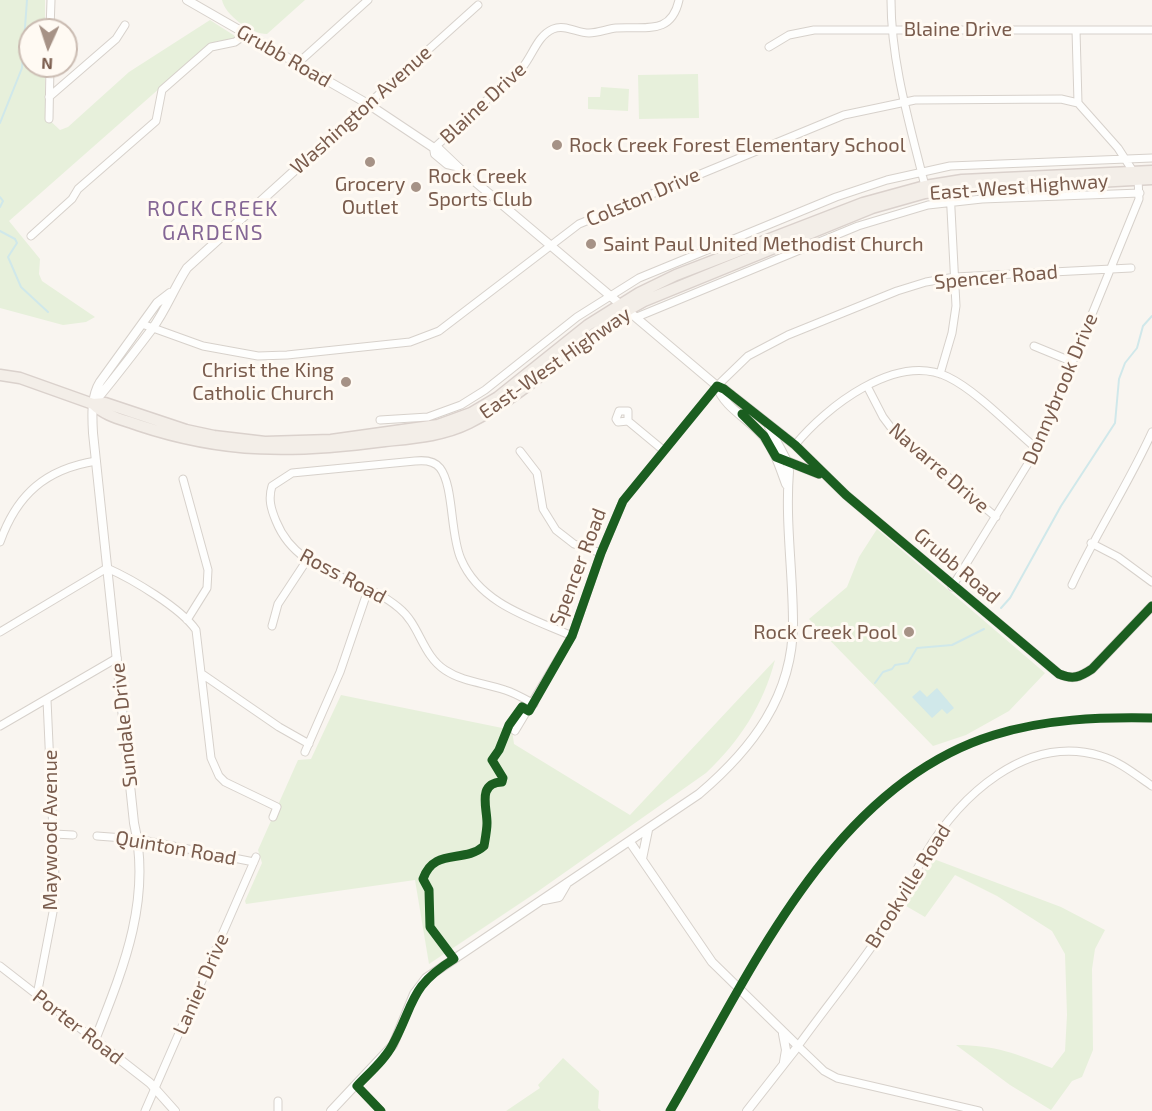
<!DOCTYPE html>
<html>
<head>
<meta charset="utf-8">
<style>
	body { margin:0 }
	#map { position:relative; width:1152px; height:1111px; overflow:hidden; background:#f9f5f0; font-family:"Exo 2",sans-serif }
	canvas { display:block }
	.north { position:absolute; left:18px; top:18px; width:60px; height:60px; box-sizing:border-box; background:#fffaf3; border:2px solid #cabbb1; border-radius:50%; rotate:183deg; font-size:16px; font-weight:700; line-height:24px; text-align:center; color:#7a5c4d }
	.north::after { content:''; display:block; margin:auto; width:21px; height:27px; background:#a69286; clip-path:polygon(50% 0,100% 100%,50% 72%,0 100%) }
</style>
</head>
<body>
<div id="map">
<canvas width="1152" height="1111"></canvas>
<div class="north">N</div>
</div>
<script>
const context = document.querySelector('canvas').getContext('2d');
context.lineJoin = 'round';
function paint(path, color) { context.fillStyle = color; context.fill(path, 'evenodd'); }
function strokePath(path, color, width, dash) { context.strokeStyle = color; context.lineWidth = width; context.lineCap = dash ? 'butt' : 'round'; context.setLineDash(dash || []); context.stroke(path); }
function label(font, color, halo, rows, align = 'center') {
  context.font = font + ' "Exo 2",sans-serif'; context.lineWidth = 6; context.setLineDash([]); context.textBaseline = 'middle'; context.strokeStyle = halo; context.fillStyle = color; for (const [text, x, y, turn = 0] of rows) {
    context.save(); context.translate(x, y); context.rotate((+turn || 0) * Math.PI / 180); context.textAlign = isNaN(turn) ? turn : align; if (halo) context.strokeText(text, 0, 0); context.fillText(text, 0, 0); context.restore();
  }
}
paint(new Path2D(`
	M0 0H45V30H30V66H45V116L60 130 68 127 129 72 210 20 235 36V39L211 43 9 221 40 259 39 274 42 281 95 317 86 322 63 325 0 308Z
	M222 0H305L267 34C251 34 225 15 222 0Z
	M698 74 699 118 639 119 638 75Z
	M601 87 629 89 628 111 588 109V97H600Z
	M877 529 1045 673 1009 711 966 735 933 746 809 619 847 587 859 557Z
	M775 660C763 705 740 741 706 773L537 892 429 964 415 880 246 904 245 901 262 863 258 850 298 760 311 759 341 695 512 730 514 744 630 815Z
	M931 858 1061 907 1105 930 1095 949 1092 969 1093 1050 1082 1077 1072 1081 1051 1110 1010 1085 956 1045C995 1045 1017 1054 1052 1068L1065 1051 1067 1015 1065 954 1052 931 997 896 955 875 925 917 906 906Z
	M563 1058 599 1091 598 1108 601 1111H506L540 1088 538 1085Z`), '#e7f0db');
paint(new Path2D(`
	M937 688 954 708 947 714 942 709 932 718 912 697 920 690 927 697Z`), '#d0e8ea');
strokePath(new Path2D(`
	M0 123 22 68 27 0
	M0 197 3 201 0 207
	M0 231 15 239 17 243 8 257 21 287 48 312
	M1001 608 1010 598 1061 506 1115 423 1119 379 1125 363 1137 348 1143 326 1152 316
	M875 683 883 672 892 669 895 665 908 663 917 648 952 645 984 629`), '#d0e8ea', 2);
const minor = new Path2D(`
	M891 0C891 63 910 125 925 186
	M50 30 51 0
	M1076 30 1078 103
	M769 47 789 35 814 30H1152
	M298 63 368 0
	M49 97 116 39 125 25
	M368 104 478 5
	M49 119 50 66
	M434 148 522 68C533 55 537 36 553 29 565 24 577 33 589 33 598 33 607 29 616 28 645 26 671 36 679 0
	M31 236 72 199 78 189 156 121 162 90 211 47 235 42 246 34
	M637 317 858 226 928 205 982 199 1140 193
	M142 324 203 346 258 356 287 355 410 342 439 331 579 224 844 115 915 100 1061 99 1078 103 1118 148 1138 179 1139 199 1037 449 952 587
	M1034 346 1073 362
	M940 374 952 333 956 306 950 190
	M867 386 883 417 895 433 996 517
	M380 420 428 417 461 405 485 390 577 317 639 278 836 197 887 180 950 166 1152 158
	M628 421 618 422 616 419 619 411H628V421L663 450
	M795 445C826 407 896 352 948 377 977 391 1012 428 1037 449
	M520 451 537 473 543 509 556 530 574 544 601 553
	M183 479 208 570 207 588 187 620
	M0 542C17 494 46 469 96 461
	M1091 543 1118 557 1152 582
	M1072 585C1096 533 1128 485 1152 432
	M272 626 278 604 307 560
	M0 632 107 568C132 579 181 608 196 630L211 758 219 776 225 782 277 807 273 817
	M202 674 279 727 309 744
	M534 704C525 699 515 693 505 690 485 683 463 682 445 670 422 655 420 625 399 608 359 574 298 576 276 521 271 509 268 499 272 486L292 473 415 461C424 460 434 460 440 468 454 486 450 535 461 559 480 604 531 618 572 636
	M0 726 117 658
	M515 731 572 636 601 553 623 501 717 386 748 356 788 335 897 291 926 282 955 277 1131 268
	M305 752 340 672 368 590
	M54 834 73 835
	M97 836 137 839 254 862
	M0 966 95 1040
	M37 995 53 912 55 877 47 700
	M357 1086 381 1111
	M145 1111 256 857
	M278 1111V1101
	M979 1111 837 1078 824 1071 798 1046C829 1003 863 962 892 917 904 898 913 876 924 856 959 797 1025 733 1101 756 1119 761 1136 775 1152 786`);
const tertiary = new Path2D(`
	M187 0 368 104 434 148 439 149 460 169 717 386 724 389 795 445 846 495 1059 674C1073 680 1080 677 1092 669L1152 606
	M434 148 435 154 447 164 456 166
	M170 293 157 303 100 382C91 396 92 416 93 433L134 823C152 900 123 969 95 1040L150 1083 175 1111
	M717 386C724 408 751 420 764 437 775 451 780 468 786 484
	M93 404C113 380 133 354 152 329 166 310 174 288 187 268L368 104
	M784 460 819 474
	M630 842 712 962 798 1046 747 1111
	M642 859 648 830
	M544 900 559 897 566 885
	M783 1034 786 1050 784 1062
	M331 1111 393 1045 414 994 426 978 699 794C752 749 793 696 793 623 793 572 785 522 789 471L787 461 769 427`);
const primary = new Path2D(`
	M0 375 20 378 93 404 105 403 186 430 214 436 265 442 331 440 438 425 471 413 498 397 588 325 639 293 676 275 863 203 925 186 962 180 1152 171
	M93 404C105 416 121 419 138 425 225 454 294 453 385 441 413 438 443 436 469 423 533 391 581 335 644 301L872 208 925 193 950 190 1152 179`);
strokePath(minor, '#d7d1cb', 9);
strokePath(tertiary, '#d7d1cb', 10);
strokePath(primary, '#dad1cc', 13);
strokePath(minor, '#fefefd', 7);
strokePath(tertiary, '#fefefd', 8);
strokePath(primary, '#f3eee8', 10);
strokePath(new Path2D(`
	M717 386 724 389 795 445 846 495 1059 674C1073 680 1080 677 1092 669L1152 606
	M742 414 764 436 776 457 819 474
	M381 1111 357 1086C369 1073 385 1060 393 1044 415 1002 410 986 454 959L430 927 429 890 423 879C434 847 464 864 484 846 485 840 487 830 487 823 487 807 477 783 502 782L503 778 492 760 499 750 509 725 522 707 529 711 572 636 601 553 623 501 717 386
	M670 1111C749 976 831 785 994 735 1045 719 1099 717 1152 718`), '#1b5e20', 9);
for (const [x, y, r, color] of [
	[557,145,6,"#a69286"],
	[370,162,6,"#a69286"],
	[416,187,6,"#a69286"],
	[591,244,6,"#a69286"],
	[346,382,6,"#a69286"],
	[909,632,6,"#a69286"]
]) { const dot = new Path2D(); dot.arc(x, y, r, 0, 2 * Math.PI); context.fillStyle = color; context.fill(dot); strokePath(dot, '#fffaf3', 2); }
label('20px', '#7a5c4d', '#fffaf3', [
	["Blaine Drive",958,29],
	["Grubb Road",284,56,30],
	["Blaine Drive",483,103,-43],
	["Washington Avenue",361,110,-42],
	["East-West Highway",1019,187,-4],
	["Colston Drive",643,197,-23],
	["Spencer Road",996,277,-5],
	["East-West Highway",555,363,-35],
	["Donnybrook Drive",1060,389,-67],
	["Navarre Drive",939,468,41],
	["Grubb Road",957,566,40],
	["Spencer Road",578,567,-69],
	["Ross Road",343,576,28],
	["Sundale Drive",124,725,-96],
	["Maywood Avenue",50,830,-90],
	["Quinton Road",176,848,10],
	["Brookville Road",908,886,-58],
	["Lanier Drive",201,984,-66],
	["Porter Road",78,1027,38]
]);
label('20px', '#7a5c4d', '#fffaf3', [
	["Rock Creek Forest Elementary School",569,145],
	["Rock Creek",428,176],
	["Sports Club",428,199],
	["Grocery",370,184,"center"],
	["Outlet",370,207,"center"],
	["Saint Paul United Methodist Church",603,244],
	["Christ the King",334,370,"right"],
	["Catholic Church",334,393,"right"],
	["Rock Creek Pool",897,632,"right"]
], 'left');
context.letterSpacing = '1.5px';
label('21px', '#846695', '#fffaf3', [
	["ROCK CREEK",213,209],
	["GARDENS",213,233]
]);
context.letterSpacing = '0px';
</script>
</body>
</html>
